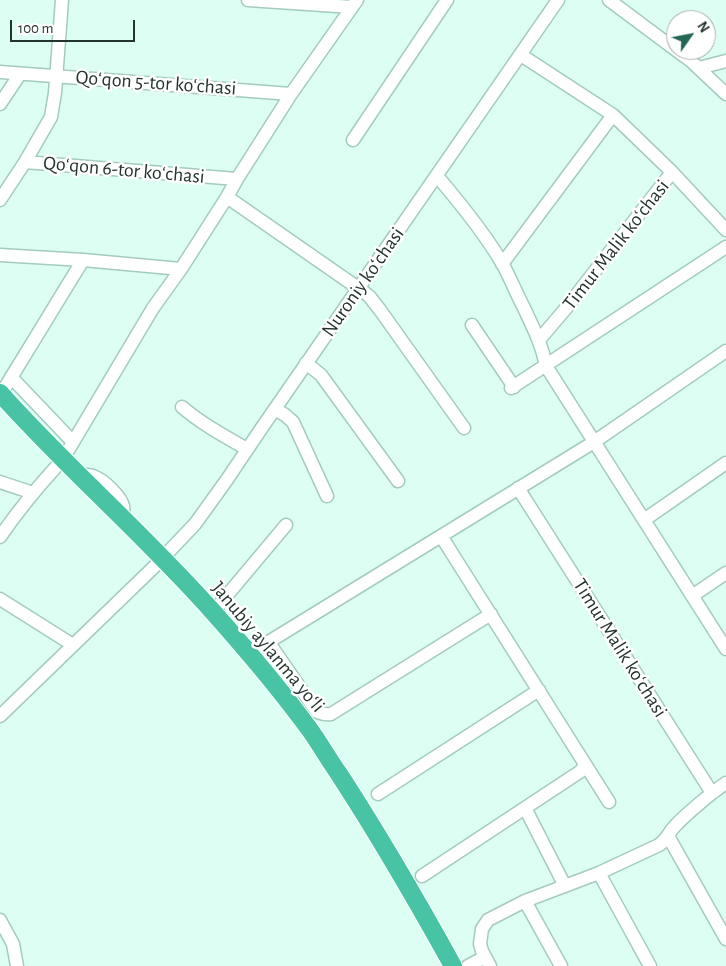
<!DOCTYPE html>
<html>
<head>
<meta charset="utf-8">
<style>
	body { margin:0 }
	#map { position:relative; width:726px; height:966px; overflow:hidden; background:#ddfef3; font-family:"Alegreya Sans",sans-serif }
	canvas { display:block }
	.north { position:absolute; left:666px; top:10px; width:50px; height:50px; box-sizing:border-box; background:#fff; border:1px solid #a7adab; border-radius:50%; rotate:57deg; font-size:14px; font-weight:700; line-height:20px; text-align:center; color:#23332e }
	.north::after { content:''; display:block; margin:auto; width:18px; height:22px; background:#246655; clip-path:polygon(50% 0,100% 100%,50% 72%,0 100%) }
	.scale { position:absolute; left:10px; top:20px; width:125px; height:22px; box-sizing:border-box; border:2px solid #23332e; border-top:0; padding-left:6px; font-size:15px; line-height:18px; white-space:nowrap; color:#23332e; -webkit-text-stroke:4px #fff; paint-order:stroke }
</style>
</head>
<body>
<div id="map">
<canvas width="726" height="966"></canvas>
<div class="north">N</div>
<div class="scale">100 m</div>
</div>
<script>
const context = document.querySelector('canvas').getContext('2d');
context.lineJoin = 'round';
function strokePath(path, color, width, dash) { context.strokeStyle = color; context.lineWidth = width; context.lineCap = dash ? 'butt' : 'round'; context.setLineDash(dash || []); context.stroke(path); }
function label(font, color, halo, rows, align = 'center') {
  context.font = font + ' "Alegreya Sans",sans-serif'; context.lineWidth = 5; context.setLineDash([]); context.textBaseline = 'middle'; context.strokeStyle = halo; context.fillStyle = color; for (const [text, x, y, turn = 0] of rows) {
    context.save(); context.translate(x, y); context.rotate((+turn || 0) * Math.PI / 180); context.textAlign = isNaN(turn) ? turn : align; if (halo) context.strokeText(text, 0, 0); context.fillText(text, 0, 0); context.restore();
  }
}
const minor = new Path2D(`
	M248 0 352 7
	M609 0 676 50
	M676 50 691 61 726 94
	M521 55 613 115 672 172 726 230
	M699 68 726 61
	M0 72 291 94
	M0 104 20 74
	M353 140 447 0
	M25 162 51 117 55 93 62 0
	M437 176C460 203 484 232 502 263 510 277 516 293 524 308 533 327 542 345 546 366L726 649
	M227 197 358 288 369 296 380 310 464 428
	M0 200 25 162 237 179
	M0 255 83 260 181 269
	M502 264 613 115
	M472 325 514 387
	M539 340 567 307 672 172
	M306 363 321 375 398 481
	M11 377 73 442
	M511 388 726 247
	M1 394 83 260
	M182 407C202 424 224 436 247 449
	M275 409 285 415 293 422 327 496
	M63 459 153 308 181 269 227 197 237 179 291 94 357 0
	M79 476C85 475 90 474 95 477 104 480 121 497 123 506 124 510 123 514 122 518
	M0 482 33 493
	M518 488 712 793 726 783
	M644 520 726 463
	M441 536 609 802
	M0 537C17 512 36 489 56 467
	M692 596 726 573
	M0 599 73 645
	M213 612 286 525
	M269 643 317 712C322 714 325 715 331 714L491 614
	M249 654 594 442 726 351
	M0 716 155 566 195 524 226 481 261 429 558 0
	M378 794 539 690
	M525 808 565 886
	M668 836 726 939
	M599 873 650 966
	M422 876 581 771 584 766V763
	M525 901 561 966
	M0 920 13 944 17 966
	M468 966 485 957
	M490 966 482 951 480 944 482 929 488 920 525 901 599 873 659 845C668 839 668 833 675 826 686 814 699 804 712 793`);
const highway = new Path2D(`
	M0 393C68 469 146 536 214 613 247 650 280 689 310 730 320 744 329 760 339 774 380 837 417 901 453 966`);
strokePath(minor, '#a3cbbe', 15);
strokePath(highway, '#fff', 20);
strokePath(minor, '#fff', 12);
strokePath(highway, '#48c4a5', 18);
label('20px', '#23332e', '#fff', [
	["Qoʻqon 5-tor koʻchasi",156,83,4],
	["Qoʻqon 6-tor koʻchasi",124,170,5],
	["Timur Malik koʻchasi",616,245,-52],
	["Nuroniy koʻchasi",363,282,-55],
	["Janubiy aylanma yoʻli",268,647,50],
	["Timur Malik koʻchasi",620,648,58]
]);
</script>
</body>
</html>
